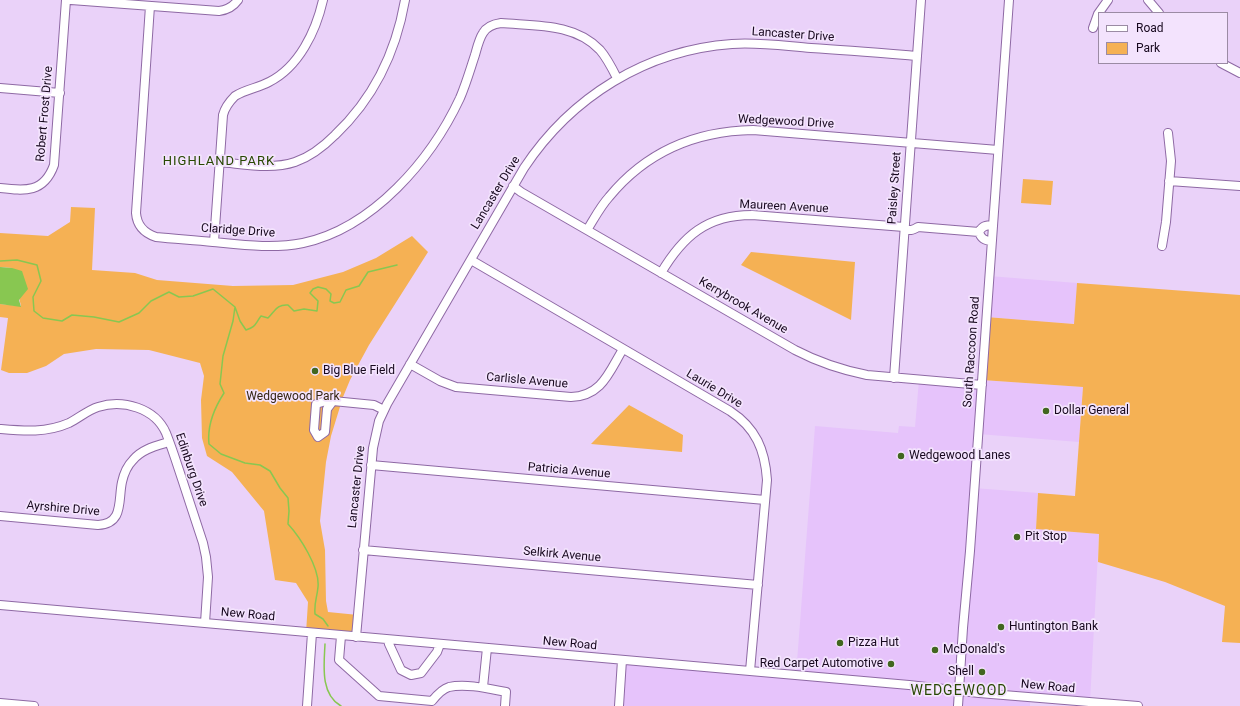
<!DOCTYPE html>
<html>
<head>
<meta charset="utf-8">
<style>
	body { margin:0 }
	#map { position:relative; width:1240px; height:706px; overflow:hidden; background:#ead2f9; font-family:Roboto,sans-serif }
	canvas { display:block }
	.legend { position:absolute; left:1098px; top:12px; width:130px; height:52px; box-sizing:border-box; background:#f3e3fd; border:1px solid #9b8ba4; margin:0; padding:5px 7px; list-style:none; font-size:12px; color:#17081e }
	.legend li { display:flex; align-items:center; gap:8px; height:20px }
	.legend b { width:20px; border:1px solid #9b8ba4 }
</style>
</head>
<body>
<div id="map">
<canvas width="1240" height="706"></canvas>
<ul class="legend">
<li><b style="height:5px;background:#fff"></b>Road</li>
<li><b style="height:11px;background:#f5b154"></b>Park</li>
</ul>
</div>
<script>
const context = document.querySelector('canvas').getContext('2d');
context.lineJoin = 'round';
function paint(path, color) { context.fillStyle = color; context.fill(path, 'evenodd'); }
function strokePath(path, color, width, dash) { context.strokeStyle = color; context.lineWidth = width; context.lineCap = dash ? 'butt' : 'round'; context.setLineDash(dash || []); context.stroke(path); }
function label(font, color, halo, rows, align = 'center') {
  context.font = font + ' Roboto,sans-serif'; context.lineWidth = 3.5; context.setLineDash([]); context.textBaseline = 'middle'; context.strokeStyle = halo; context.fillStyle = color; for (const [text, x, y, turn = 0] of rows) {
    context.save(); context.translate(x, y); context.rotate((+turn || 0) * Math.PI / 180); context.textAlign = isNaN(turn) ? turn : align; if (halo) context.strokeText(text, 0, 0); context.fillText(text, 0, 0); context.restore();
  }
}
paint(new Path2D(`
	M989 276 1077 283 1075 324 986 317Z
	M919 380 981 385 982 380 1083 387 1079 442 978 434 974 488 1038 493 1036 529 1099 534 1090 702 1030 697V706H619L622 660 796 675 815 426 898 433 899 426 915 427Z`), '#e6c3fb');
paint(new Path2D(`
	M1023 179 1053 181 1051 205 1021 203Z
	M71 207 95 208 92 270 135 273 157 280 233 286 293 285 343 272 376 258 412 236 428 252 369 345 350 380 343 397 331 436 326 462 320 521 325 550 326 601 328 612 358 615 356 637 306 633 308 602 296 583 275 580 264 511 232 472 207 456 202 438 201 400 204 376 200 363 149 350 96 349 64 354 46 366 27 373H9L1 370 8 318 0 317V304L21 306 12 268 0 267V233L48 236 70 222Z
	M751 252 855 262 851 320 741 265Z
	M1077 283 1240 295V643L1222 642 1225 606 1165 582 1098 562 1099 534 1036 529 1038 493 1075 496 1083 387 982 380 986 317 1074 324Z
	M629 405 683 435 682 452 591 444Z`), '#f5b154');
paint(new Path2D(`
	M0 267 12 268 22 271 28 289 19 300 21 307 0 304Z`), '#88c751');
strokePath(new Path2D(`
	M0 261 17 260 37 265 41 281 33 297 34 311 43 318 62 321 72 315 94 317 119 322 139 313 151 301 169 292 179 297 193 296 213 289 235 307 233 321 223 356 220 384 224 393C215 407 207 426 209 444L221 454 245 463 260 465 270 471 280 488 288 498 289 511 288 524C300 537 320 568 318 587 317 598 314 602 315 614L323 619 328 626
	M235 307 240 321 246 330C256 327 255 324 261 316L268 318C275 311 277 304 288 305L294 311 304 309 317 311 318 301 310 293 313 289 318 287 326 289 331 294 330 301 334 303 340 302 346 290 359 286 368 272 397 265
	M325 644C324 665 320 694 341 706`), '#88c751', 1.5);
const minor = new Path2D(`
	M71 0 219 11C227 10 233 7 238 0
	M1148 0 1159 13
	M150 6 136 213C137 226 144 233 156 237 175 239 194 240 213 242 243 245 273 249 303 243 373 228 431 160 460 98 466 84 470 70 475 55 477 48 479 39 483 33 487 26 494 24 501 23 535 26 575 23 600 50 607 58 612 68 617 78
	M1093 28 1098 14 1108 0
	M1221 63 1240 73
	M0 88 60 93
	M219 162C244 164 271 170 295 162 310 157 324 146 335 135 374 98 396 52 405 0
	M1169 181 1240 186
	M513 186 521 192 795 350C818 362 842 370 867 375L982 385
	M0 188C25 191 44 193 54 165L66 0
	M587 230C594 219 600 207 609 197 646 152 695 131 753 130L998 150
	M979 232C981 239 985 241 992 241
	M214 242 223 115C225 107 229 102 235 96 246 89 258 88 269 82 299 67 316 31 323 0
	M1162 246 1166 222 1171 161 1168 133
	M471 260 730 411C756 428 765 450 767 480L750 671
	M661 273C683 236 707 215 752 215L904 227C909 232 913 230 918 227L979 232C982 226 986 225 993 225
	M410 364 440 381 456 387 571 397C602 396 609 372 623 349
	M894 378 921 0
	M326 401H333L327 409 325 432 318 437 314 430 316 404Z
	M333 401 374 405 384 410
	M0 429C24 431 46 433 69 423 79 418 88 410 98 407 123 399 155 408 166 433 172 448 177 464 182 479 189 500 196 522 203 543L206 557 208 577 205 623
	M371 465 765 500
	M0 516 98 525C124 524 118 500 122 482 124 473 127 466 133 460 142 449 156 446 169 442
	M363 550 758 585
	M0 605 909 685 979 693 1138 706
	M341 636 339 660 379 696 432 701C436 696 442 689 449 687 466 683 490 689 506 692L505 706
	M356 637 373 448 379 421 387 404 524 168C571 97 646 50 732 44 758 42 785 46 811 48 846 50 881 53 917 56
	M388 640 389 644 401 670 411 675 421 673 437 652 440 644
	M483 687 487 648
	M0 703 34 706
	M307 706 312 633
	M619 706 622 660
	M958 706 963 628 970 551 1009 0`);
strokePath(minor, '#8e69a4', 10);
strokePath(minor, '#fff', 8);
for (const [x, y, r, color] of [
	[315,371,4,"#41661f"],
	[1046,411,4,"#41661f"],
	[901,456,4,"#41661f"],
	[1017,537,4,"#41661f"],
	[1001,627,4,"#41661f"],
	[840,643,4,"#41661f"],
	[935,650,4,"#41661f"],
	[891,664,4,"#41661f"],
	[982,672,4,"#41661f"]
]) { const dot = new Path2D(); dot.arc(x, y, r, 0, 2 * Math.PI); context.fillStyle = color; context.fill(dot); strokePath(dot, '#f3e3fd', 1.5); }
label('12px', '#17081e', '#f3e3fd', [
	["Lancaster Drive",793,35,4],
	["Robert Frost Drive",45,114,-85],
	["Wedgewood Drive",786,122,3],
	["Paisley Street",895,188,-86],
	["Lancaster Drive",496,193,-59],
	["Maureen Avenue",784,207,3],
	["Claridge Drive",238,231,4],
	["Kerrybrook Avenue",743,306,30],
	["South Raccoon Road",972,352,-86],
	["Carlisle Avenue",527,381,5],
	["Laurie Drive",714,389,31],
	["Edinburg Drive",191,470,71],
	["Patricia Avenue",569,471,5],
	["Lancaster Drive",357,487,-84],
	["Ayrshire Drive",63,509,5],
	["Selkirk Avenue",562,555,5],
	["New Road",248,615,5],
	["New Road",570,644,5],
	["New Road",1048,687,5]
]);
label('12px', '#17081e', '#f3e3fd', [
	["Big Blue Field",323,371],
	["Dollar General",1054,411],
	["Wedgewood Lanes",909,456],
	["Pit Stop",1025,537],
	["Huntington Bank",1009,627],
	["Pizza Hut",848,643],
	["McDonald's",943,650],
	["Red Carpet Automotive",883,664,"right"],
	["Shell",974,672,"right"]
], 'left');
label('12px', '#352613', '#f3e3fd', [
	["Wedgewood Park",293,397]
]);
context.letterSpacing = '1px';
label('13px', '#284802', '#f3e3fd', [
	["HIGHLAND PARK",219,162]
]);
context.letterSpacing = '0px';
context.letterSpacing = '1px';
label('14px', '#284802', '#f3e3fd', [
	["WEDGEWOOD",959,691]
]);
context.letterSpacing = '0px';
</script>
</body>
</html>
